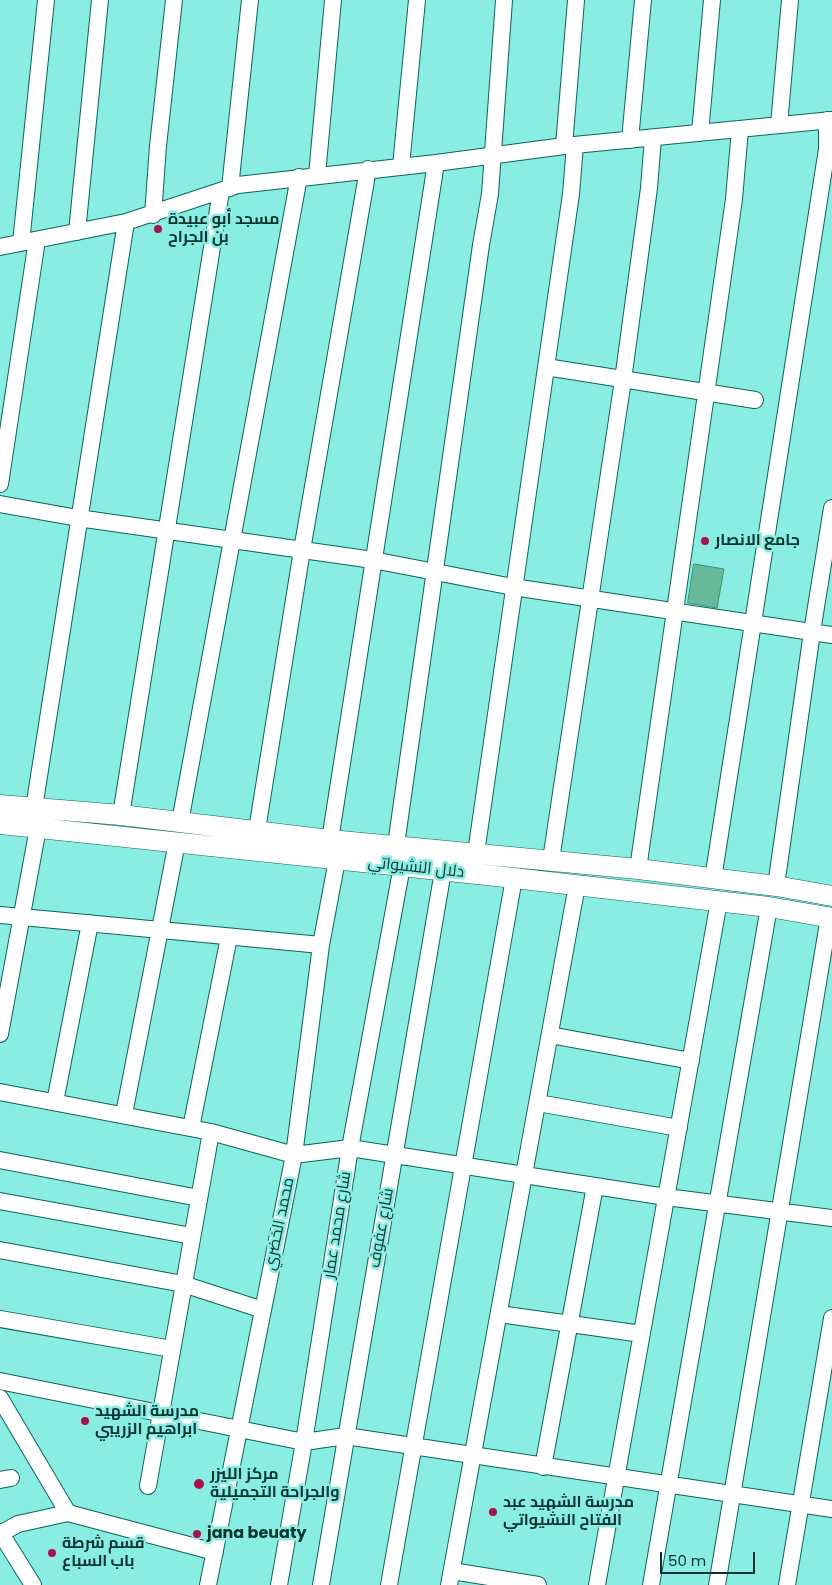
<!DOCTYPE html>
<html>
<head>
<meta charset="utf-8">
<style>
	body { margin:0 }
	#map { position:relative; width:832px; height:1585px; overflow:hidden; background:#89ede2; font-family:Poppins,sans-serif }
	canvas { display:block }
	.scale { position:absolute; left:660px; top:1552px; width:95px; height:22px; box-sizing:border-box; border:2px solid #063430; border-top:0; padding-left:6px; font-size:15px; line-height:18px; white-space:nowrap; color:#063430; -webkit-text-stroke:4px #89ede2; paint-order:stroke }
</style>
</head>
<body>
<div id="map">
<canvas width="832" height="1585"></canvas>
<div class="scale">50 m</div>
</div>
<script>
const context = document.querySelector('canvas').getContext('2d');
context.lineJoin = 'round';
function paint(path, color) { context.fillStyle = color; context.fill(path, 'evenodd'); }
function strokePath(path, color, width, dash) { context.strokeStyle = color; context.lineWidth = width; context.lineCap = dash ? 'butt' : 'round'; context.setLineDash(dash || []); context.stroke(path); }
function label(font, color, halo, rows, align = 'center') {
  context.font = font + ' Poppins,Cairo,sans-serif'; context.lineWidth = 5; context.setLineDash([]); context.textBaseline = 'middle'; context.strokeStyle = halo; context.fillStyle = color; for (const [text, x, y, turn = 0] of rows) {
    context.save(); context.translate(x, y); context.rotate((+turn || 0) * Math.PI / 180); context.textAlign = isNaN(turn) ? turn : align; if (halo) context.strokeText(text, 0, 0); context.fillText(text, 0, 0); context.restore();
  }
}
const building = new Path2D(`
	M694 564 724 569 717 608 688 603Z`);
paint(building, '#66b999');
strokePath(building, '#3c9172', 1);
const minor = new Path2D(`
	M779 125 790 0
	M700 133 712 0
	M630 140 643 0
	M564 146 576 0
	M401 166 417 0
	M317 175 333 0
	M230 188 250 0
	M153 215 158 146 174 0
	M77 232 100 0
	M21 243 46 0
	M0 247 126 222 238 185 436 163 564 146 832 120
	M546 367 755 400
	M0 484 37 240
	M0 504 78 518 373 560 513 587 832 635
	M34 808 126 222
	M121 815 221 191
	M180 822 299 177
	M257 830 302 550 368 169
	M330 840 436 163
	M396 845 481 245 490 194 504 0
	M476 853 571 194 575 145
	M551 860 623 380 649 188 653 138
	M638 869 734 199 740 129
	M713 879 827 149V120
	M776 886 812 632 832 508
	M0 915 321 945
	M0 1034 38 828
	M550 1035 691 1061
	M0 1092 211 1132 294 1155 350 1148 666 1197 832 1218
	M55 1102 90 923
	M538 1103 679 1128
	M124 1114 177 842
	M191 1128 229 937
	M0 1160 199 1198
	M0 1201 192 1236
	M0 1250 183 1284 263 1310
	M499 1314 642 1334
	M0 1319 172 1349
	M0 1381 304 1442 346 1436 832 1509
	M0 1398 68 1513
	M543 1467 595 1186
	M0 1480 11 1478
	M148 1486 211 1132
	M0 1532 33 1585
	M0 1534 18 1524 68 1513 215 1552
	M452 1571 538 1585
	M208 1585 294 1155 321 945 337 860
	M279 1585 304 1442 350 1148 402 866
	M321 1585 443 871
	M389 1585 514 878
	M449 1585 577 885
	M597 1585 719 901
	M651 1585 769 907
	M717 1585 829 917
	M787 1585 832 1318`);
const major = new Path2D(`
	M0 805 121 815 330 840 638 869 776 886 832 896
	M0 824 496 876 769 907 832 918`);
strokePath(minor, '#0b645d', 18);
strokePath(major, '#0b645d', 21);
strokePath(minor, '#fff', 16);
strokePath(major, '#fff', 20);
for (const [x, y, r, color] of [
	[158,229,5,"#a6114b"],
	[705,541,5,"#a6114b"],
	[85,1421,5,"#a6114b"],
	[199,1484,6,"#a6114b"],
	[493,1512,5,"#a6114b"],
	[197,1534,5,"#a6114b"],
	[52,1553,5,"#a6114b"]
]) { const dot = new Path2D(); dot.arc(x, y, r, 0, 2 * Math.PI); context.fillStyle = color; context.fill(dot); strokePath(dot, '#89ede2', 2); }
label('bold 16px', '#063430', '#89ede2', [
	["مسجد أبو عبيدة",168,220],
	["بن الجراح",168,238],
	["جامع الانصار",715,541],
	["مدرسة الشهيد",95,1412],
	["ابراهيم الزريبي",95,1430],
	["مركز الليزر",210,1475],
	["والجراحة التجميلية",210,1493],
	["مدرسة الشهيد عبد",503,1503],
	["الفتاح النشيواتي",503,1521],
	["jana beuaty",207,1534],
	["قسم شرطة",62,1544],
	["باب السباع",62,1562]
], 'left');
label('16px', '#063430', '#89ede2', [
	["دلال النشيواتي",416,868,6],
	["محمد الخضري",280,1224,-78],
	["شارع محمد عمار",338,1225,-81],
	["شارع عفوف",382,1228,-80]
]);
</script>
</body>
</html>
